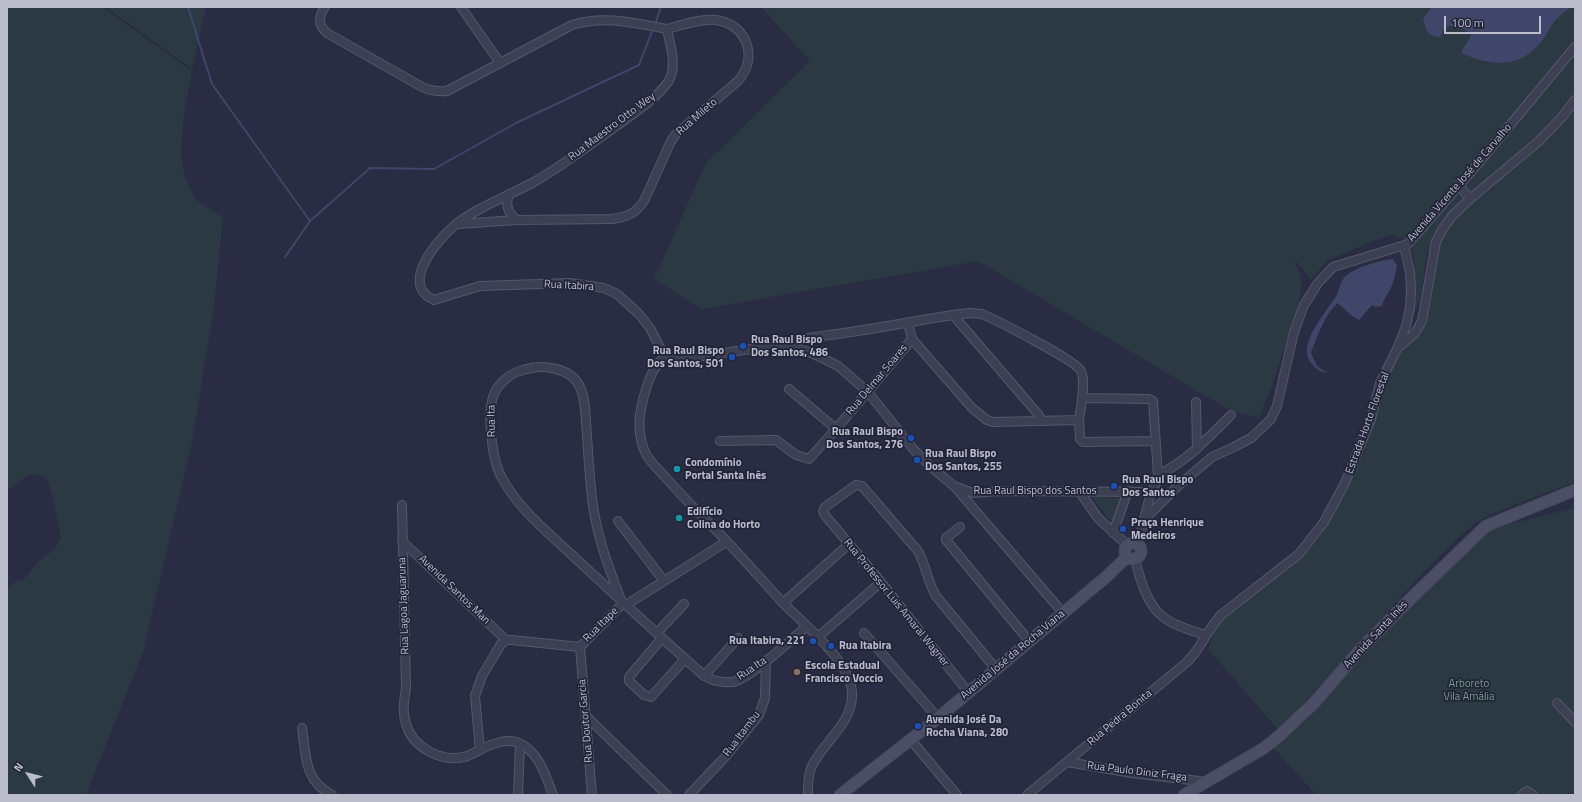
<!DOCTYPE html>
<html>
<head>
<meta charset="utf-8">
<style>
	body { margin:0 }
	#map { position:relative; width:1582px; height:802px; overflow:hidden; background:#292c43; font-family:"Titillium Web",sans-serif }
	canvas { display:block }
	.frame { position:absolute; inset:0; border:8px solid #bbbccc; pointer-events:none }
	.north { position:absolute; left:8px; top:754px; width:40px; height:40px; -webkit-text-stroke:3px #222438; paint-order:stroke; rotate:306deg; font-size:11px; font-weight:700; line-height:16px; text-align:center; color:#bbbccc }
	.north::after { content:''; display:block; margin:auto; width:14px; height:18px; background:#bbbccc; clip-path:polygon(50% 0,100% 100%,50% 72%,0 100%) }
	.scale { position:absolute; left:1444px; top:16px; width:97px; height:18px; box-sizing:border-box; border:2px solid #bbbccc; border-top:0; padding-left:5px; font-size:12px; line-height:14px; white-space:nowrap; color:#bbbccc; -webkit-text-stroke:3px #222438; paint-order:stroke }
</style>
</head>
<body>
<div id="map">
<canvas width="1582" height="802"></canvas>
<div class="frame"></div>
<div class="north">N</div>
<div class="scale">100 m</div>
</div>
<script>
const context = document.querySelector('canvas').getContext('2d');
context.lineJoin = 'round';
function paint(path, color) { context.fillStyle = color; context.fill(path, 'evenodd'); }
function strokePath(path, color, width, dash) { context.strokeStyle = color; context.lineWidth = width; context.lineCap = dash ? 'butt' : 'round'; context.setLineDash(dash || []); context.stroke(path); }
function label(font, color, halo, rows, align = 'center') {
  context.font = font + ' "Titillium Web",sans-serif'; context.lineWidth = 3.5; context.setLineDash([]); context.textBaseline = 'middle'; context.strokeStyle = halo; context.fillStyle = color; for (const [text, x, y, turn = 0] of rows) {
    context.save(); context.translate(x, y); context.rotate((+turn || 0) * Math.PI / 180); context.textAlign = isNaN(turn) ? turn : align; if (halo) context.strokeText(text, 0, 0); context.fillText(text, 0, 0); context.restore();
  }
}
paint(new Path2D(`
	M7 7H102L192 71 184 113 181 150 184 174 195 199 223 218 214 307 192 442 143 652 86 795H10L7 792V588L15 582 23 580 38 562 56 548 61 537 52 494 46 477C23 469 24 484 7 490Z
	M106 7H206L192 69Z
	M761 7H1575V482L1499 511 1478 521 1463 533 1421 575 1279 731 1208 649 1214 633 1227 615 1318 534 1362 457 1374 421 1381 388 1392 365 1417 328 1436 252 1427 251 1421 295 1411 323C1413 301 1421 259 1406 242 1403 239 1396 237 1392 235L1375 240 1327 261 1311 280 1296 261 1295 263 1301 276 1302 284 1298 306 1272 386 1259 418 1231 411 978 261 702 309 654 279 706 163 810 61Z
	M1093 497 1121 498 1113 524 1092 498Z
	M1575 508V795H1316L1271 745 1484 530Z`), '#2b3943');
paint(new Path2D(`
	M1432 7H1572C1565 11 1558 17 1553 23 1549 29 1546 36 1542 41 1519 70 1491 66 1461 53 1464 45 1470 41 1471 33L1458 27 1450 26 1444 29 1440 37C1427 36 1426 30 1423 19Z
	M1393 259 1397 265C1396 273 1394 281 1391 288 1388 294 1384 298 1382 306L1376 307 1372 305 1359 320C1350 316 1345 308 1337 303 1324 317 1317 336 1311 353L1317 366 1327 373C1319 372 1317 369 1312 364 1295 345 1326 313 1336 296 1339 291 1340 281 1345 277 1353 268 1381 260 1393 259Z`), '#40456a');
strokePath(new Path2D(`
	M188 7 212 84 310 221
	M655 25 661 7
	M285 257 310 221 370 168 434 169 516 123 639 65 653 29`), '#40456a', 2);
const street = new Path2D(`
	M325 7C318 17 318 25 327 33L422 87C431 91 437 92 447 91L572 25C605 15 634 23 667 29 670 45 678 67 668 82 655 100 633 114 615 127 588 146 561 167 532 183 506 197 478 207 455 225 437 240 399 285 434 300L480 286 570 283 604 288 617 294 639 314 650 328 665 357
	M461 7 500 63
	M1459 185 1470 199
	M509 194C505 206 508 213 517 220
	M458 224 517 220 612 219C627 217 635 214 644 201L671 141 676 134 738 81C759 58 747 24 716 20 702 18 681 25 667 29
	M953 315 1038 414 1041 420
	M779 345C802 337 826 336 851 332 885 327 919 320 953 315L970 313 982 314C996 320 1077 361 1081 371 1086 382 1081 407 1079 420L993 422 987 420 972 408 912 339 908 323
	M1398 348 1415 333 1422 321 1436 242 1442 230 1452 216 1470 199 1539 141 1562 117 1575 100
	M665 357 689 358 779 345 806 351 822 358 838 366 867 391 914 450 931 467 954 486 973 493 999 491 1151 492
	M665 357C655 365 651 374 647 386 639 410 635 433 647 456 653 465 660 471 667 479 681 495 696 510 711 525 736 550 759 577 783 603 804 624 850 661 852 692 854 724 822 742 811 768 808 776 808 786 808 795
	M789 389 836 429
	M1082 398 1149 399 1153 401 1158 475 1156 483 1151 492 1144 520
	M1196 402 1197 449
	M1079 420 1080 439 1083 442 1155 441
	M720 441 776 440 796 455 809 459 836 429 912 339
	M1158 475C1187 461 1208 438 1231 415
	M955 487 1063 613
	M1079 491 1098 518 1127 545
	M402 505 406 688C404 700 402 712 406 724 413 748 441 762 464 757 469 756 473 753 478 751 491 744 507 737 521 744 540 754 546 777 553 795
	M618 521 664 581
	M960 527 946 538V540L1029 641
	M1113 533 1128 491
	M402 541 506 640
	M1138 544 1144 520 1178 486 1212 457 1234 447 1251 438 1271 419 1277 406 1294 332 1304 305 1318 283 1333 267 1408 244 1476 166 1575 47
	M1135 559C1140 579 1147 607 1166 619 1177 627 1193 631 1206 635
	M621 600C608 566 596 534 592 498 589 473 588 447 586 422 585 410 585 396 579 385 569 367 541 364 523 370 510 373 497 384 493 397 487 415 492 461 502 478 518 508 546 531 571 554 614 594 657 634 701 673 710 681 721 683 733 682 750 679 792 639 807 626
	M783 603 849 544
	M626 605 726 542
	M657 633 684 604
	M864 633 938 718
	M818 637 881 582
	M662 638 629 677V681L644 695 651 697 685 659
	M580 647 592 795
	M580 647 623 603
	M704 676 738 638
	M969 691 964 687 881 582 824 514 823 511 825 507 856 485 862 486 918 551C926 565 927 581 936 596L996 669
	M1557 703 1575 722
	M586 716 667 795
	M302 728C306 755 304 781 332 795
	M911 740 957 795
	M480 750 475 696 482 676 501 644 506 640H511L580 647
	M1067 762 1132 773 1207 782
	M518 795 520 744
	M689 795 727 755 759 715 765 698 766 661
	M1027 795 1187 662C1201 649 1207 630 1221 615L1299 554 1324 522 1344 485 1371 419 1380 383 1397 349 1406 326 1410 308 1411 288 1410 272 1404 246
	M1522 795 1527 791 1533 795`);
const secondary = new Path2D(`
	M1125 551a8 8 0 1 1 16 0a8 8 0 1 1-16 0Z
	M840 795 938 718 1106 577 1127 557
	M1184 795 1264 748 1279 736 1314 703 1359 651 1402 607 1486 526 1575 490`);
strokePath(street, '#56576a', 10);
strokePath(secondary, '#444659', 13);
strokePath(street, '#3d4052', 8);
strokePath(secondary, '#4c4e65', 11);
for (const [x, y, r, color] of [
	[743,346,4,"#1a4fb4"],
	[732,357,4,"#1a4fb4"],
	[911,438,4,"#1a4fb4"],
	[917,460,4,"#1a4fb4"],
	[677,469,4,"#0f9aa8"],
	[1114,486,4,"#1a4fb4"],
	[679,518,4,"#0f9aa8"],
	[1123,529,4,"#1a4fb4"],
	[813,641,4,"#1a4fb4"],
	[831,646,4,"#1a4fb4"],
	[797,672,4,"#8d6e63"],
	[918,726,4,"#1a4fb4"]
]) { const dot = new Path2D(); dot.arc(x, y, r, 0, 2 * Math.PI); context.fillStyle = color; context.fill(dot); strokePath(dot, '#222438', 1.5); }
label('11px', '#bbbccc', '#222438', [
	["Rua Mileto",697,117,-41],
	["Rua Maestro Otto Wey",612,127,-37],
	["Avenida Vicente José de Carvalho",1460,183,-49],
	["Rua Itabira",569,286,3],
	["Rua Delmar Soares",877,380,-50],
	["Rua Ita",492,421,-91],
	["Estrada Horto Florestal",1368,423,-70],
	["Rua Raul Bispo dos Santos",1035,491],
	["Avenida Santos Man",454,590,44],
	["Rua Professor Luis Amaral Wagner",896,603,51],
	["Rua Lagoa Jaguaruna",404,606,-92],
	["Rua Itape",601,625,-45],
	["Avenida Santa Inês",1376,635,-47],
	["Avenida José da Rocha Viana",1013,655,-40],
	["Rua Ita",752,669,-34],
	["Rua Pedra Bonita",1120,718,-40],
	["Rua Doutor Garcia",586,721,-95],
	["Rua Itambu",742,734,-53],
	["Rua Paulo Diniz Fraga",1137,772,7]
]);
label('bold 11px', '#bbbccc', '#222438', [
	["Rua Raul Bispo",751,340],
	["Dos Santos, 486",751,353],
	["Rua Raul Bispo",724,351,"right"],
	["Dos Santos, 501",724,364,"right"],
	["Rua Raul Bispo",903,432,"right"],
	["Dos Santos, 276",903,445,"right"],
	["Rua Raul Bispo",925,454],
	["Dos Santos, 255",925,467],
	["Condomínio",685,463],
	["Portal Santa Inês",685,476],
	["Rua Raul Bispo",1122,480],
	["Dos Santos",1122,493],
	["Edifício",687,512],
	["Colina do Horto",687,525],
	["Praça Henrique",1131,523],
	["Medeiros",1131,536],
	["Rua Itabira, 221",805,641,"right"],
	["Rua Itabira",839,646],
	["Escola Estadual",805,666],
	["Francisco Voccio",805,679],
	["Avenida José Da",926,720],
	["Rocha Viana, 280",926,733]
], 'left');
label('11px', '#739b89', '#222438', [
	["Arboreto",1469,684],
	["Vila Amália",1469,697]
]);
</script>
</body>
</html>
